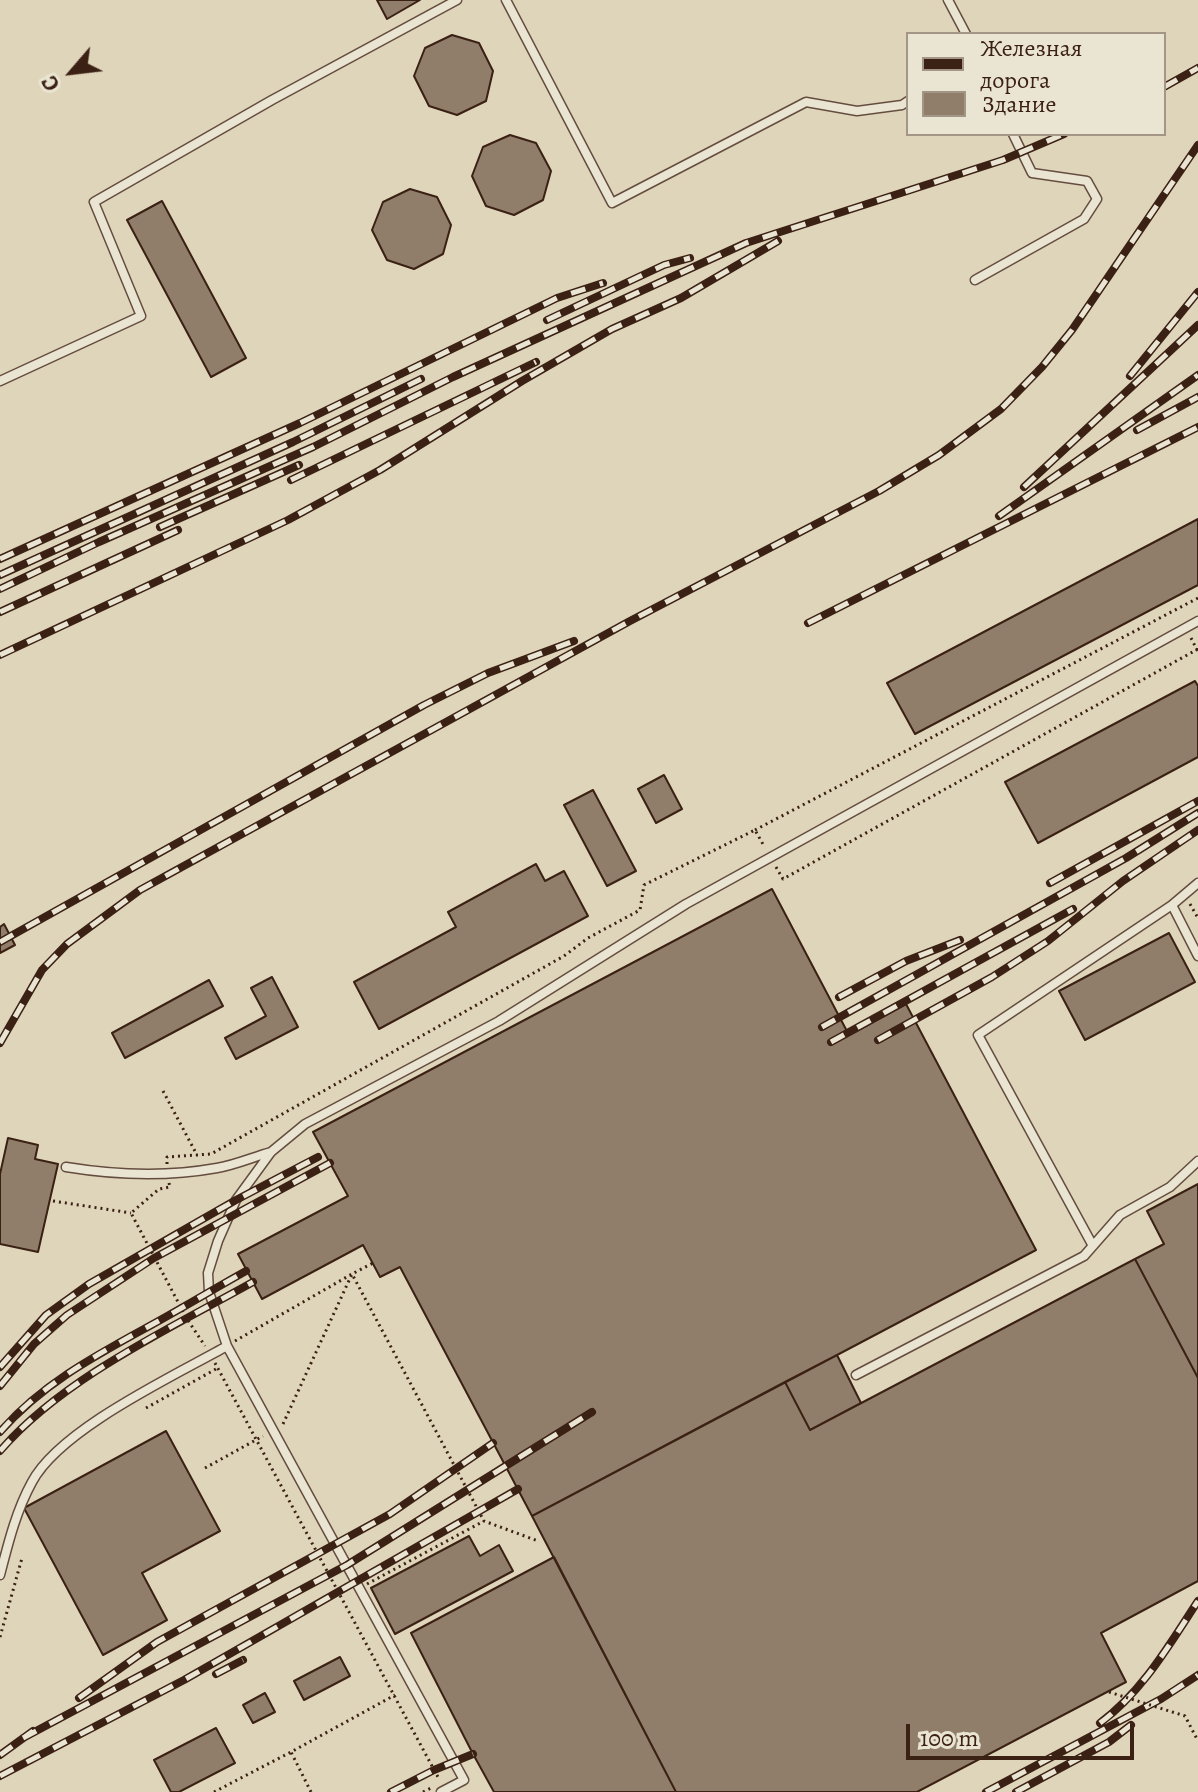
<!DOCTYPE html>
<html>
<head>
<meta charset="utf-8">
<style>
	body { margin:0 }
	#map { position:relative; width:1198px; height:1792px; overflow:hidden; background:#dfd5ba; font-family:Alegreya,serif }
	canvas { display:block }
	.legend { position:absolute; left:906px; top:32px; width:260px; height:104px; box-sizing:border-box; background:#eae4d2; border:2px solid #a49686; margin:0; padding:10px 14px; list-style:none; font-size:24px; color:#3b2014 }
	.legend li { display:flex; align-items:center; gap:16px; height:40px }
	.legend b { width:40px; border:2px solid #a49686 }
	.north { position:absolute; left:32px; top:32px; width:80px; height:80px; -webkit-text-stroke:6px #eae4d2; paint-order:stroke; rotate:242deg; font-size:22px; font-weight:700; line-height:32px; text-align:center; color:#3b2014 }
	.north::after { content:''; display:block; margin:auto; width:28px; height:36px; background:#3b2014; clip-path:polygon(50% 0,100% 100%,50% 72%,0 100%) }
	.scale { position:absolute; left:906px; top:1724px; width:228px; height:36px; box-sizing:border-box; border:4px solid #3b2014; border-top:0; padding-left:10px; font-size:24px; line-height:28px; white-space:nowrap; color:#3b2014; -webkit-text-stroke:6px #eae4d2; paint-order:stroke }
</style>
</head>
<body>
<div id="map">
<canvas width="1198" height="1792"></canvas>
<ul class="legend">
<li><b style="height:10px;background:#3b2014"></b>Железная дорога</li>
<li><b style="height:22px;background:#907e6a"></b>Здание</li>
</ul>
<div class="north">С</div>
<div class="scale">100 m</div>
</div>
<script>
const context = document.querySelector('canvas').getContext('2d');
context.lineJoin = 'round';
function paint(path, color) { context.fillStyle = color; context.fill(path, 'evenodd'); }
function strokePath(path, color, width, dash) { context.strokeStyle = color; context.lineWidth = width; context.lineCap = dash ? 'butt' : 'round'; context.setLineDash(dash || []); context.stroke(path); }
const building = new Path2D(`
	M377 0H420L387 19Z
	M452 35 479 43 493 71 486 101 457 115 429 106 414 76 425 48Z
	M510 135 536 143 551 171 543 200 514 215 486 206 472 176 483 147Z
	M410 189 437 197 451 225 443 254 414 269 387 260 372 230 383 202Z
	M162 201 246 358 211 377 127 220Z
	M1198 519V585L915 734 887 683Z
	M1195 681 1198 686V757L1038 843 1005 782Z
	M664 775 682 809 656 823 638 789Z
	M593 790 636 871 607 886 564 805Z
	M536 864 545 881 564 871 588 916 379 1029 354 982 456 927 448 912Z
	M772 889 849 1035 906 1004 1036 1250 532 1516 400 1267 380 1277 363 1245 262 1299 238 1254 348 1196 313 1132Z
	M4 924 15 945 0 953V927Z
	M1169 933 1195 982 1085 1040 1059 991Z
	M272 977 298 1027 236 1059 225 1038 266 1016 251 988Z
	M209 980 223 1006 125 1058 112 1033Z
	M8 1138 38 1145 35 1159 58 1164 38 1252 0 1244V1174Z
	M1198 1184V1378L1135 1259 1164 1244 1147 1211Z
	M1135 1259 1198 1378V1581L1101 1633 1126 1682 917 1792H676L532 1516 785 1382 810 1430Z
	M837 1355 861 1403 810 1430 785 1382Z
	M166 1431 220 1531 142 1573 167 1620 103 1655 24 1508Z
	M469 1536 480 1556 499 1545 513 1571 395 1634 371 1588Z
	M554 1557 676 1792H494L473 1754 411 1633Z
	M340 1657 350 1676 304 1700 294 1681Z
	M265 1693 275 1712 253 1723 243 1705Z
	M216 1728 235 1763 179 1792H171L154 1760Z`);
paint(building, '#907e6a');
strokePath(building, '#3b2014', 2);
const lane = new Path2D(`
	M506 0 612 203 806 102 857 111 902 105 908 101
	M948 0 966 34
	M975 280 1084 219 1097 199 1087 181 1032 173 1013 134
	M0 381 141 316 94 202 272 100 457 0
	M1198 883 1172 905 1198 956
	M66 1167C115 1175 167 1177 217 1168 235 1165 253 1157 271 1152
	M1093 1246 978 1035 1172 905
	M227 1346 209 1292 208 1273 218 1241 236 1200 271 1152 305 1124 499 1021 686 904 1198 621
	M856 1375 1084 1256 1120 1215 1170 1187 1198 1161
	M0 1575C8 1544 16 1511 32 1482 60 1429 174 1376 227 1346L464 1780 441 1792`);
strokePath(lane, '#644d3e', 11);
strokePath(new Path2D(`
	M1191 638 1198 652
	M755 830 1198 598
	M776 867 783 879 1198 649
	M1190 904 1198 918
	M163 1091 197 1155
	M167 1164V1157L211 1154 564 956 588 938 640 910 644 885 755 830 764 846
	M169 1183 170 1187 159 1189 131 1213 187 1319 205 1346
	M53 1201 131 1213
	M235 1341 352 1274 484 1521 538 1541
	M215 1363 439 1779
	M146 1408 216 1369
	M283 1424 352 1274 373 1263
	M205 1468 263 1436
	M367 1584 484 1521
	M0 1637 22 1558
	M214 1792 291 1752
	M311 1792 291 1752 395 1695
	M423 1792 431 1788`), '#3b2014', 3, [2, 4]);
strokePath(lane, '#eae4d2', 8);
const rail = new Path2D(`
	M1164 87 1198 68
	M547 320 664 265 690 258
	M1130 376 1198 292
	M1137 430 1198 397
	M291 480 536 362
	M1024 487 1198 325
	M999 516 1198 375
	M160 527 299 465
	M0 559 300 423 557 298 603 283
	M0 575 293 442 421 379
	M0 589 99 542 313 447 453 377 746 243 1003 160 1064 134
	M0 612 178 530
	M808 623 1198 427
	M0 655 288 520 380 470 522 381 612 329 681 298 778 241
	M1050 883 1198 801
	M0 942 424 705 488 673 574 641
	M839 997 906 961 960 940
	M822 1027 1126 858 1198 813
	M878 1040 992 977 1048 941 1123 881 1198 830
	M831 1042 1073 909
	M0 1043 42 970 67 944 140 890 630 621 879 491 939 455 1001 409 1042 367 1072 330 1198 145
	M0 1367 46 1315 89 1284 236 1200 318 1157
	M0 1386 34 1344 67 1315 154 1258 330 1163
	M0 1432C40 1386 91 1358 144 1329 179 1310 212 1290 246 1271
	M0 1451C63 1378 169 1329 253 1282
	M216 1674 243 1660
	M79 1698 157 1642 390 1514 493 1443
	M1100 1723C1143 1691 1169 1645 1198 1601
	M23 1738 347 1565 592 1412
	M0 1755 33 1731
	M0 1776 184 1680 518 1489
	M391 1792 434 1770 473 1754
	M986 1792 1161 1699 1198 1675
	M1016 1792 1109 1742 1131 1725`);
strokePath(rail, '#3b2014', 8);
strokePath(rail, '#eae4d2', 5, [15]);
strokePath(new Path2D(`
	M1109 1692 1185 1716 1198 1741`), '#3b2014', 3, [2, 4]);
</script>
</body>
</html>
